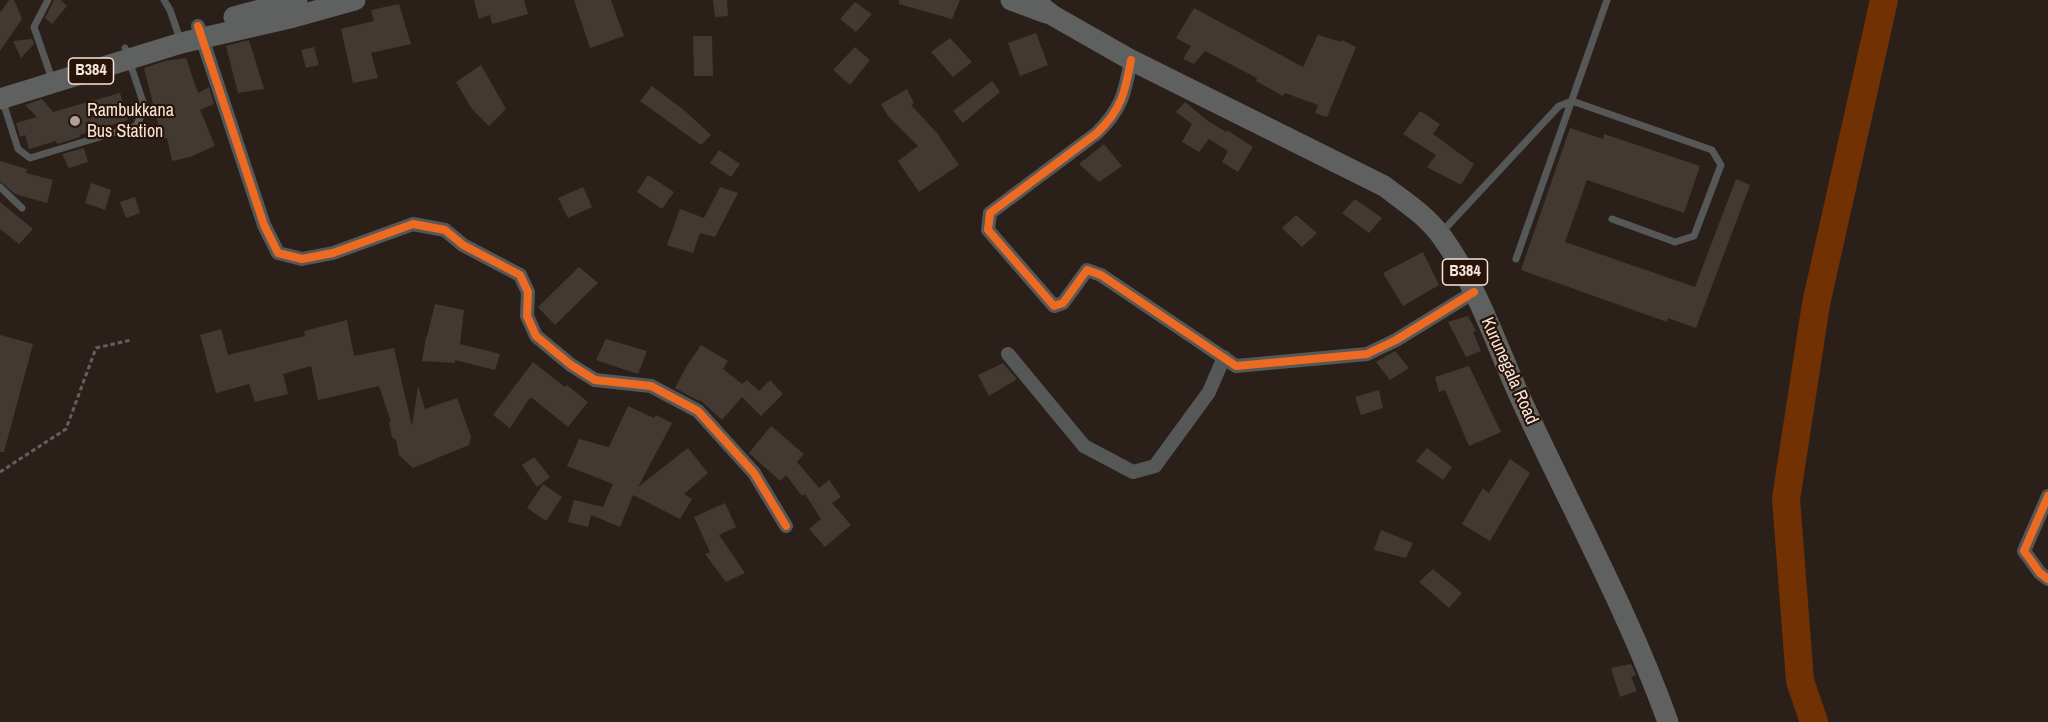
<!DOCTYPE html>
<html>
<head>
<meta charset="utf-8">
<style>
	body { margin:0 }
	canvas { display:block; background:#2b1f19 }
</style>
</head>
<body>
<canvas width="2048" height="722"></canvas>
<script>
const context = document.querySelector('canvas').getContext('2d');
context.lineJoin = 'round';
function strokePath(path, color, width, dash) { context.strokeStyle = color; context.lineWidth = width; context.lineCap = dash ? 'butt' : 'round'; context.setLineDash(dash || []); context.stroke(path); }
function paint(path, color) { context.fillStyle = color; context.fill(path, 'evenodd'); }
function label(font, color, halo, rows, align = 'center') {
  context.font = font + ' "Archivo Narrow",sans-serif'; context.lineWidth = 4.5; context.setLineDash([]); context.textBaseline = 'middle'; context.strokeStyle = halo; context.fillStyle = color; for (const [text, x, y, turn = 0] of rows) {
    context.save(); context.translate(x, y); context.rotate((+turn || 0) * Math.PI / 180); context.textAlign = isNaN(turn) ? turn : align; if (halo) context.strokeText(text, 0, 0); context.fillText(text, 0, 0); context.restore();
  }
}
strokePath(new Path2D(`
	M1814 722 1800 681 1786 499 1816 304 1884 0`), '#713102', 28);
paint(new Path2D(`
	M9 0H14L22 19 0 51V13Z
	M54 0H61L67 6 52 24 45 18Z
	M474 0H524L528 14 492 24 490 15 479 19Z
	M574 0H611L624 36 590 48Z
	M713 0H727L728 16 715 17Z
	M899 0H960L952 19 899 4Z
	M855 2 872 14 856 32 840 19Z
	M399 4 411 44 371 53 378 78 353 83 341 29 374 21 371 10Z
	M1194 8 1303 67 1318 35 1341 42 1342 40 1356 47 1327 117 1315 113 1318 105 1285 93 1283 96 1256 81 1257 78 1205 51 1194 64 1183 59 1191 46 1176 38Z
	M1036 33 1048 65 1020 76 1008 43Z
	M693 36H712L713 76H694Z
	M950 38 972 62 953 77 931 52Z
	M32 39 34 44 21 58 13 41Z
	M249 40 264 89 238 93 226 46Z
	M314 47 319 65 306 68 301 50Z
	M855 47 870 60 850 85 833 70Z
	M186 58 198 93 209 87 214 104 200 110 215 146 190 157 172 161 167 138 162 139 144 68 165 61Z
	M481 65 506 109 489 126 472 109 456 82Z
	M992 81 1000 92 963 123 953 111Z
	M652 86 685 111 711 135 701 145 640 101Z
	M907 89 914 103 911 105 937 133 959 165 919 192 898 161 918 146 888 116 881 104Z
	M120 93 128 120 79 135 80 137 57 144 56 141 29 149 25 135 20 137 16 123 37 117 25 105 42 99 53 112Z
	M1185 102 1208 121 1226 132 1227 130 1253 147 1238 172 1222 162 1228 151 1209 139 1199 152 1182 142 1192 124 1176 112Z
	M1420 111 1440 124 1433 134 1474 164 1461 185 1427 167 1436 155 1403 134Z
	M1570 128 1603 139 1604 134 1700 166 1684 213 1587 180 1565 242 1695 287 1736 179 1750 185 1696 328 1668 318 1667 322 1521 270Z
	M1104 144 1122 166 1099 182 1079 164Z
	M84 148 88 162 69 168 62 154Z
	M719 150 740 164 731 177 710 163Z
	M0 161 27 169 26 173 53 180 47 203 15 194 0 181Z
	M648 175 674 192 662 209 637 192Z
	M91 183 111 190 105 210 85 203Z
	M583 187 592 207 568 218 558 198Z
	M720 187 738 193 715 237 700 233 693 253 667 245 680 209 704 218Z
	M135 197 140 213 126 218 120 202Z
	M1355 199 1382 218 1369 233 1342 213Z
	M0 202 33 229 19 244 0 229Z
	M1296 215 1317 233 1302 247 1282 228Z
	M1423 252 1439 285 1403 306 1383 273Z
	M579 267 598 283 555 325 538 307Z
	M435 304 464 310 460 344 500 354 495 370 455 360V363L422 361 426 337H427Z
	M1468 316 1476 331 1473 332 1481 351 1466 357 1448 322Z
	M347 320 354 356 394 348 412 426 418 386 425 409 457 398 471 437 469 445 413 468 399 455 396 440 392 437 389 422H391L379 386 318 400 311 366 283 374 288 394 255 402 249 384 216 393 200 335 221 329 228 355 305 336 304 331Z
	M0 335 33 344 4 452H0Z
	M606 339 647 351 638 374 596 360Z
	M701 345 728 361 723 369 742 384 747 380 759 391 770 380 783 394 761 416 742 397 722 420 700 400 699 401 675 388 686 367Z
	M1395 351 1409 368 1390 380 1376 362Z
	M533 362 565 387 567 385 588 402 568 427 532 398 529 399 510 428 493 415Z
	M1003 363 1017 379 989 396 978 375Z
	M1469 366 1501 432 1469 446 1445 390 1439 392 1435 377Z
	M1379 390 1383 408 1361 415 1355 397Z
	M628 406 654 418 656 415 672 423 638 487 688 448 708 473 684 494 692 499 680 519 633 495 620 527 591 515 588 527 568 522 574 500 603 507 613 484 567 466 579 439 609 447Z
	M771 426 804 454 797 462 819 488 829 480 841 497 832 503 851 525 825 547 809 529 821 519 805 494 802 496 786 475 780 481 749 453Z
	M1427 448 1452 467 1443 480 1416 461Z
	M534 457 550 477 537 487 522 465Z
	M1510 459 1530 473 1490 541 1462 524 1483 488 1489 493Z
	M543 484 562 497 546 521 527 508Z
	M725 503 736 527 719 535 745 573 726 582 705 554 710 552 694 517Z
	M1381 530 1413 543 1406 558 1374 550Z
	M1433 569 1462 593 1449 608 1419 582Z
	M1631 664 1636 675 1631 677 1637 691 1620 697 1611 668Z`), '#423933');
strokePath(new Path2D(`
	M0 472 66 429 96 348 131 340`), '#61605e', 3, [4.5, 3]);
strokePath(new Path2D(`
	M48 0 34 27 52 79
	M164 0 170 10 180 39
	M3 102 18 149 30 158 136 126 145 108 125 48
	M0 187 22 208
	M1441 233 1559 106 1572 101 1712 150 1721 165 1694 236 1675 242 1612 219
	M1516 259 1607 0`), '#555857', 7);
strokePath(new Path2D(`
	M198 26 264 225 278 253 302 259 333 253 413 224 445 230 463 245 520 275 528 292 527 316 536 336 571 365 595 380 651 386 698 411 754 473 786 526
	M1131 60C1125 92 1122 109 1097 133L990 213 988 230 1054 306 1063 303 1087 270 1101 275 1236 366 1367 354 1396 340 1474 292
	M1008 354 1084 446 1133 472 1155 466 1209 392 1224 357
	M2048 496 2024 551 2040 573 2048 579`), '#555857', 14);
strokePath(new Path2D(`
	M1011 0 1046 13
	M1033 0 1052 15 1131 60 1384 186C1405 202 1426 215 1442 237 1479 288 1498 351 1525 408 1573 512 1629 613 1668 722
	M234 17 297 0
	M0 99 181 43 294 17 355 0`), '#5f6160', 21);
strokePath(new Path2D(`
	M198 26 264 225 278 253 302 259 333 253 413 224 445 230 463 245 520 275 528 292 527 316 536 336 571 365 595 380 651 386 698 411 754 473 786 526
	M1131 60C1125 92 1122 109 1097 133L990 213 988 230 1054 306 1063 303 1087 270 1101 275 1236 366 1367 354 1396 340 1474 292
	M2048 496 2024 551 2040 573 2048 579`), '#ed6a23', 8);
for (const [x, y, r, color] of [
	[75,121,6,"#aea098"]
]) { const dot = new Path2D(); dot.arc(x, y, r, 0, 2 * Math.PI); context.fillStyle = color; context.fill(dot); strokePath(dot, '#291408', 2); }
for (const [x, y, w] of [
	[91,71,45],
	[1465,272,45]
]) { const box = new Path2D(); box.roundRect(x - w / 2, y - 13, w, 26, 4.5); context.fillStyle = '#291408'; context.fill(box); strokePath(box, '#f5e5dd', 1.5); }
label('bold 16px', '#f5e5dd', null, [
	["B384",91,71],
	["B384",1465,272]
]);
label('18px', '#f5e5dd', '#291408', [
	["Rambukkana",87,111],
	["Bus Station",87,132]
], 'left');
label('18px', '#f5e5dd', '#291408', [
	["Kurunegala Road",1509,371,66]
]);
</script>
</body>
</html>
